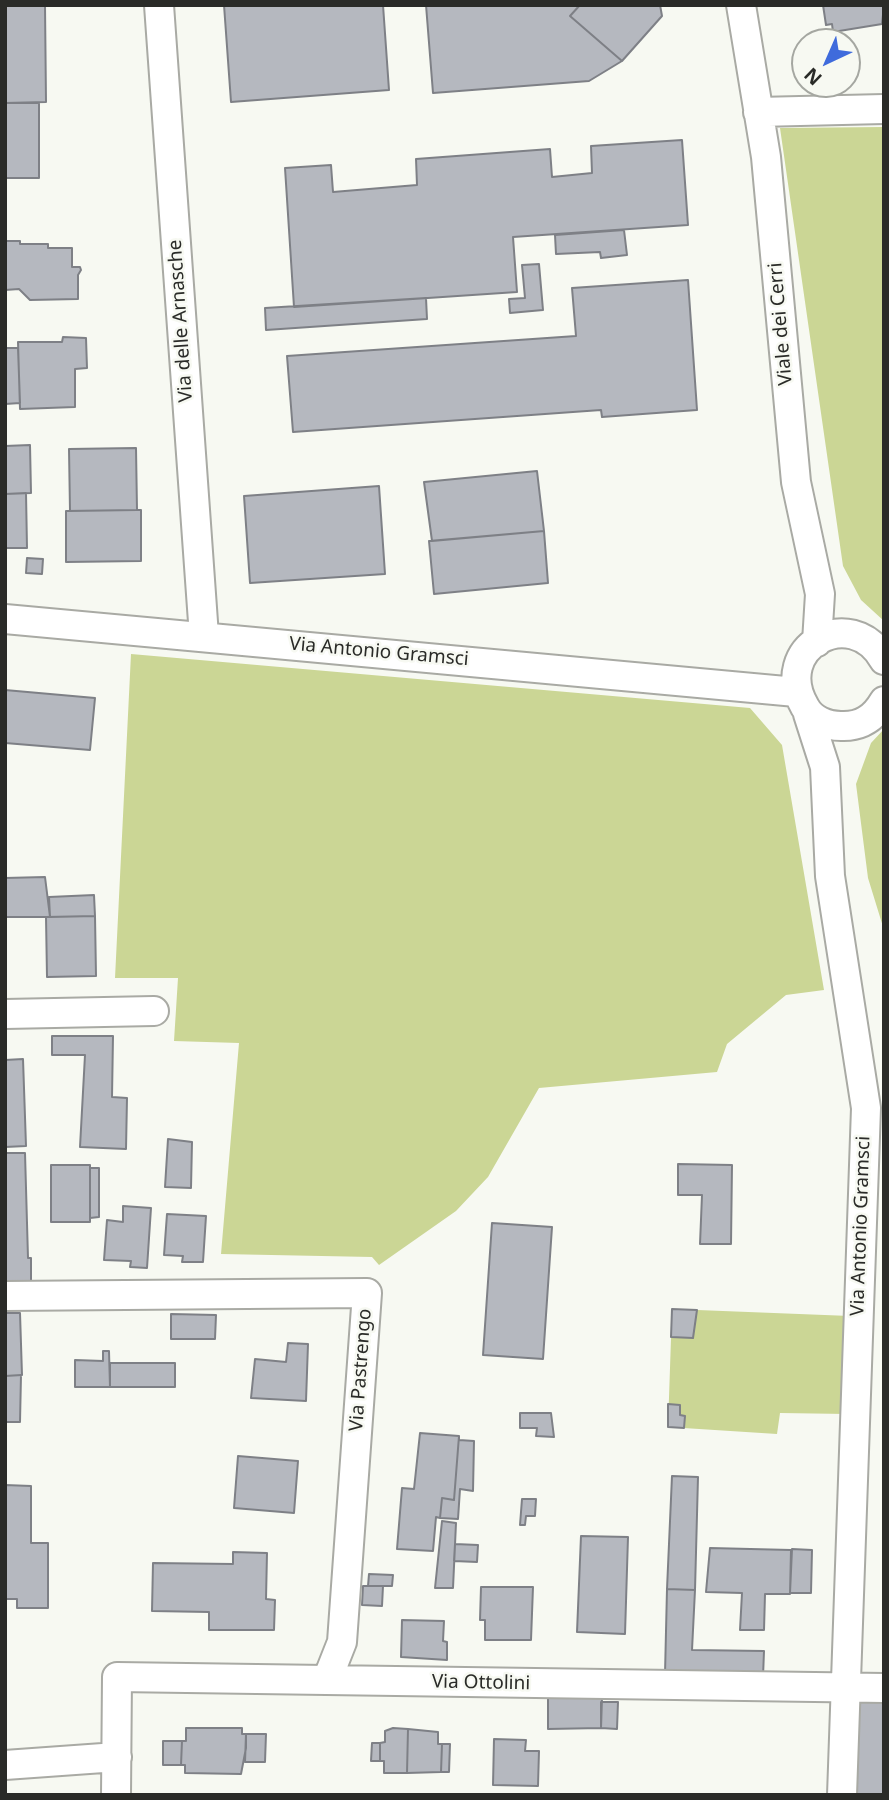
<!DOCTYPE html>
<html>
<head>
<meta charset="utf-8">
<style>
	body { margin:0 }
	#map { position:relative; width:889px; height:1800px; overflow:hidden; background:#f7f9f2; font-family:"Noto Sans",sans-serif }
	canvas { display:block }
	.frame { position:absolute; inset:0; border:7px solid #2a2b28; pointer-events:none }
	.north { position:absolute; left:791px; top:28px; width:70px; height:70px; box-sizing:border-box; background:#f7f9f2; border:2px solid #a5a7a1; border-radius:50%; rotate:224deg; font-size:19px; font-weight:700; line-height:28px; text-align:center; color:#2a2b28 }
	.north::after { content:''; display:block; margin:auto; width:24px; height:32px; background:#3f6bdc; clip-path:polygon(50% 0,100% 100%,50% 72%,0 100%) }
</style>
</head>
<body>
<div id="map">
<canvas width="889" height="1800"></canvas>
<div class="frame"></div>
<div class="north">N</div>
</div>
<script>
const context = document.querySelector('canvas').getContext('2d');
context.lineJoin = 'round';
function paint(path, color) { context.fillStyle = color; context.fill(path, 'evenodd'); }
function strokePath(path, color, width, dash) { context.strokeStyle = color; context.lineWidth = width; context.lineCap = dash ? 'butt' : 'round'; context.setLineDash(dash || []); context.stroke(path); }
function label(font, color, halo, rows, align = 'center') {
  context.font = font + ' "Noto Sans",sans-serif'; context.lineWidth = 5; context.setLineDash([]); context.textBaseline = 'middle'; context.strokeStyle = halo; context.fillStyle = color; for (const [text, x, y, turn = 0] of rows) {
    context.save(); context.translate(x, y); context.rotate((+turn || 0) * Math.PI / 180); context.textAlign = isNaN(turn) ? turn : align; if (halo) context.strokeText(text, 0, 0); context.fillText(text, 0, 0); context.restore();
  }
}
paint(new Path2D(`
	M884 127V621L861 600 843 566 780 128Z
	M131 654 750 708 782 745 824 990 786 995 727 1044 717 1072 539 1088 488 1177 456 1211 379 1265 372 1257 221 1254 239 1043 174 1041 178 978H115Z
	M884 729V930L868 878 856 784 871 743Z
	M672 1309 850 1316 847 1414 780 1413 777 1434 668 1427Z`), '#cbd695');
const building = new Path2D(`
	M5 5H45L46 102 5 103Z
	M224 5H383L389 90 231 102Z
	M426 5H580L570 16 622 61 589 81 433 93Z
	M580 5H660L662 16 622 61 570 16Z
	M823 5H884L882 24 833 32 832 24 826 25Z
	M5 103H39V178H5Z
	M682 140 688 225 513 237 517 292 294 307 285 168 331 165 333 192 417 185 416 159 550 149 552 177 592 173 591 146Z
	M624 230 627 255 601 258 600 252 556 254 555 235Z
	M5 241H20V244H48V248H72V267H80L81 270 78 275V299L30 300 19 289 5 290Z
	M539 264 543 310 510 313 509 299 525 298 522 265Z
	M688 280 697 410 602 417 601 410 293 432 287 356 576 336 572 288Z
	M426 298 427 319 266 330 265 308Z
	M63 337 86 338 87 368 75 369V407L20 409 18 342H62Z
	M5 348H18L20 403 5 404Z
	M30 445 31 493 5 494V446Z
	M136 448 137 510 70 511 69 449Z
	M537 471 544 531 432 541 424 482Z
	M379 486 385 574 250 583 244 496Z
	M26 493 27 548H5V494Z
	M137 510H141V561L66 562V511Z
	M544 531 548 583 434 594 429 541Z
	M27 558 43 559 42 574 26 573Z
	M5 690 95 698 90 750 5 743Z
	M45 877 50 917H5V878Z
	M94 895 95 916 50 917 49 897Z
	M95 916 96 976 47 977 46 917Z
	M52 1036H113L112 1097 127 1098 126 1149 80 1147 85 1055H52Z
	M23 1059 26 1146 5 1147V1060Z
	M168 1139 192 1142 191 1188 165 1187Z
	M5 1153H25L28 1258H31V1281H5Z
	M678 1164 732 1165 731 1244H700L702 1195H678Z
	M51 1165H90V1222H51Z
	M90 1168H99V1217L90 1218Z
	M123 1206 151 1208 147 1268 130 1267 131 1261 104 1260 107 1220 123 1222Z
	M167 1214 206 1216 203 1262H182L183 1256 164 1255Z
	M492 1223 552 1227 543 1359 483 1355Z
	M672 1309 697 1310 693 1338 671 1337Z
	M5 1313H20L22 1375 5 1376Z
	M171 1314 216 1315 215 1339H171Z
	M288 1343 308 1344 306 1401 251 1398 255 1359 286 1362Z
	M103 1351H109L110 1387H75V1360L103 1361Z
	M110 1363H175V1387H110Z
	M21 1375 20 1422H5V1376Z
	M668 1404 680 1405V1415L685 1416 684 1428 668 1427Z
	M520 1413H551L554 1437 536 1436 537 1428H520Z
	M420 1433 459 1436 454 1500 442 1498 440 1518 436 1517 433 1551 397 1549 402 1488 414 1489Z
	M459 1436V1440L474 1441 473 1491 460 1489 458 1519 440 1518 442 1498 454 1500Z
	M238 1456 298 1461 294 1513 234 1508Z
	M672 1476 698 1477 695 1590 667 1589Z
	M5 1485 31 1486V1543H48V1608H17V1599H5Z
	M522 1499H536L535 1516H526L525 1525H520Z
	M442 1521 456 1523 453 1588H435Z
	M581 1536 628 1537 625 1634 577 1632Z
	M455 1544 478 1545 477 1562 454 1561Z
	M710 1548 791 1550 790 1594H765L764 1630H740L742 1593 706 1592Z
	M792 1549 812 1550 811 1593H790Z
	M233 1552 267 1553 266 1599 275 1600 274 1630H209V1612L152 1611 153 1563 233 1564Z
	M369 1574 393 1575 392 1586H368Z
	M363 1586H383L382 1606 362 1605Z
	M481 1587H533L531 1640H485V1620H480Z
	M667 1589 695 1590 692 1650 764 1651 763 1677 665 1674Z
	M402 1620 444 1621 443 1641 447 1642V1660L401 1657Z
	M851 1697H884V1795H850Z
	M548 1698H602L601 1728 548 1729Z
	M601 1702H618L617 1729 601 1728Z
	M186 1728H242V1734H246V1748L241 1774 185 1773V1765H181L182 1741H186Z
	M393 1728 408 1729 407 1773H384V1761H380V1743L385 1742V1731Z
	M408 1729 438 1732V1744H442L441 1772 407 1773Z
	M246 1734H266L265 1762H245Z
	M494 1739 526 1740 525 1751H539L538 1786 493 1785Z
	M163 1741H182L181 1765H163Z
	M372 1743H380V1761H371Z
	M442 1744H450L449 1772H441Z`);
paint(building, '#b5b8bf');
strokePath(building, '#7e8086', 2);
const minor = new Path2D(`
	M159 5 204 636
	M741 5 766 157 796 482 820 594 817 642
	M758 112 884 109
	M5 619 796 692
	M884 660C851 602 770 648 805 707 812 720 827 726 841 726 861 727 874 718 884 701
	M808 714 825 767 830 876 866 1108 842 1795
	M5 1014 154 1011
	M5 1296 367 1293 342 1642 327 1680
	M5 1765 117 1757
	M116 1795 117 1677 884 1688`);
strokePath(minor, '#a9aaa4', 32);
strokePath(minor, '#fff', 28);
label('19px', '#2a2b28', '#f7f9f2', [
	["Via delle Arnasche",181,321,-94],
	["Viale dei Cerri",781,324,-95],
	["Via Antonio Gramsci",379,652,5],
	["Via Antonio Gramsci",861,1226,-88],
	["Via Pastrengo",361,1370,-86],
	["Via Ottolini",481,1683,1]
]);
</script>
</body>
</html>
